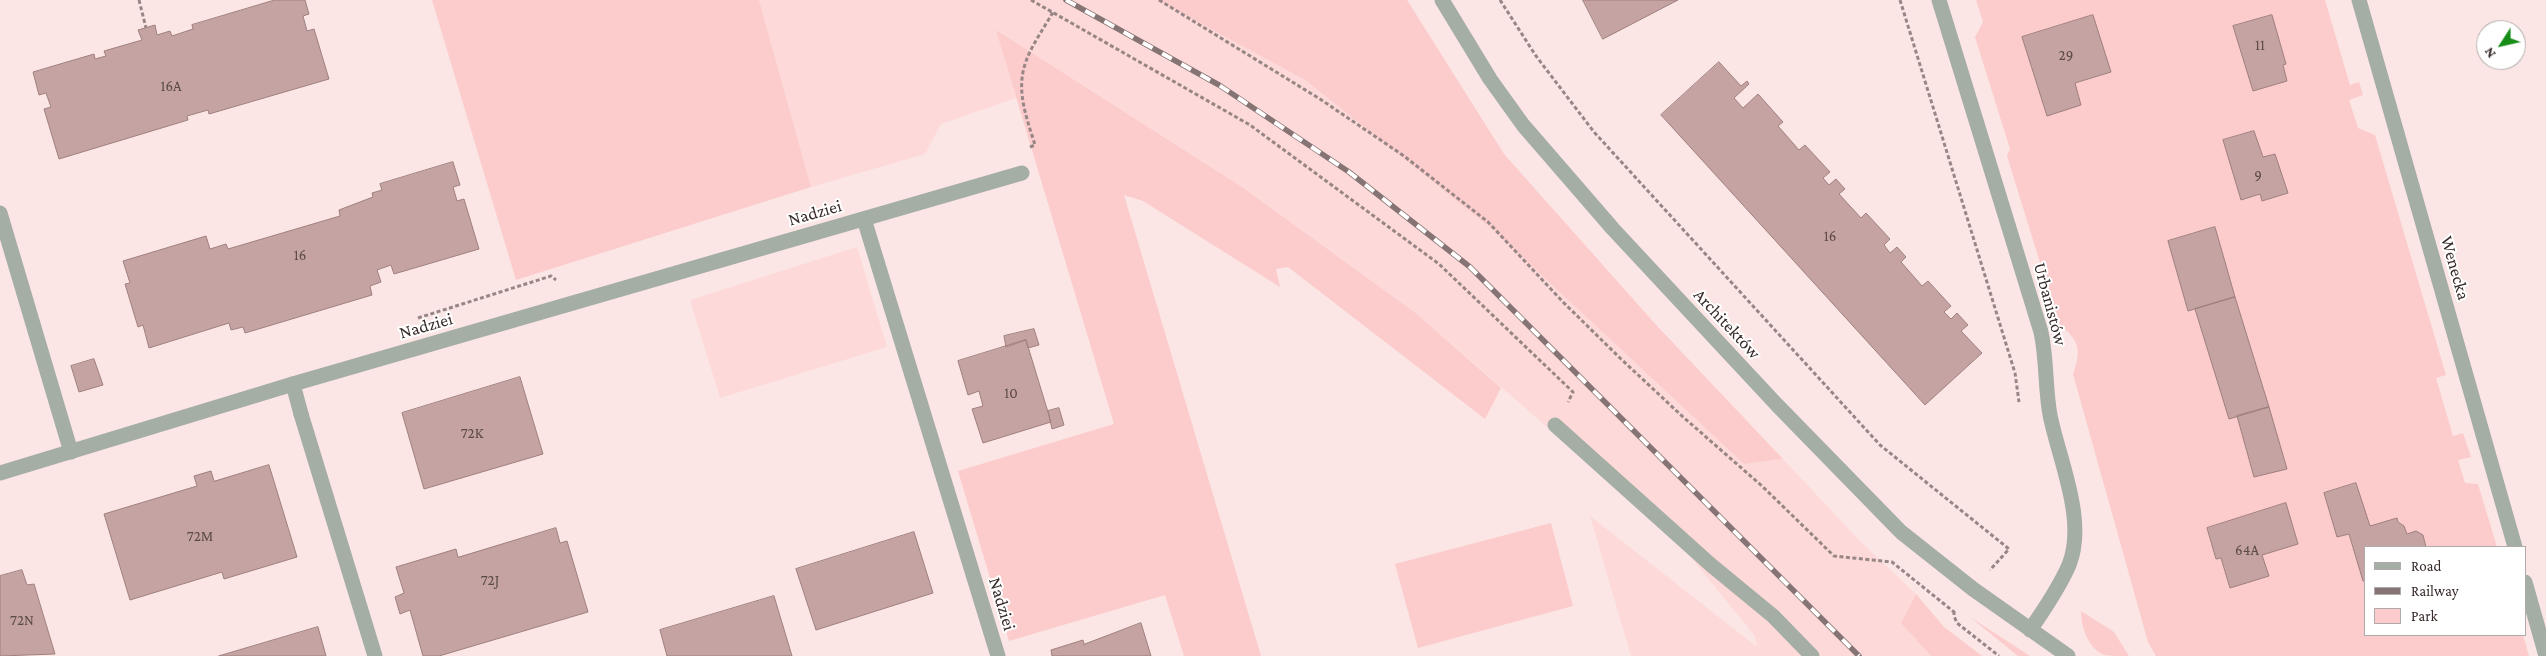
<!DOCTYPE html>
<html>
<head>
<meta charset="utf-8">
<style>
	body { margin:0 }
	#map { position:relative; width:2546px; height:656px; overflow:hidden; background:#fbe6e5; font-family:"Crimson Pro",serif }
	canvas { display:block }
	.legend { position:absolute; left:2364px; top:546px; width:162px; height:90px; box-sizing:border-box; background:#fff; border:1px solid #b0abaa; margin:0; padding:6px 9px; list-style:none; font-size:15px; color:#392c2b }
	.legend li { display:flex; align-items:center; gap:10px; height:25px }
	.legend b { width:25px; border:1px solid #b0abaa }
	.north { position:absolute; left:2476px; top:20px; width:50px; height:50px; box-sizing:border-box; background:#fff; border:1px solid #b0abaa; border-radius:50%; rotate:235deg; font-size:14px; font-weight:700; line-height:20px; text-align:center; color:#392c2b }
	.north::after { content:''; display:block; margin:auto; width:18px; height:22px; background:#178d17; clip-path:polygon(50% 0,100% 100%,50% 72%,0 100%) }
</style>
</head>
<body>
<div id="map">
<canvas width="2546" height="656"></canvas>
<ul class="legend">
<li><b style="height:6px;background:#a5aea4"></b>Road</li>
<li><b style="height:6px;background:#857473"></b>Railway</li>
<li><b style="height:14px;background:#fbcccb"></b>Park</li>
</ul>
<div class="north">N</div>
</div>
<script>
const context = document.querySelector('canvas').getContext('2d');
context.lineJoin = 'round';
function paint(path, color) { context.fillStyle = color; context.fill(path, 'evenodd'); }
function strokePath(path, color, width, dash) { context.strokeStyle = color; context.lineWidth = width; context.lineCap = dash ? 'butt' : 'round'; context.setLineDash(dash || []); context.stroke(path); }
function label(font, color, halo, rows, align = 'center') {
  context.font = font + ' "Crimson Pro",serif'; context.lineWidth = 4; context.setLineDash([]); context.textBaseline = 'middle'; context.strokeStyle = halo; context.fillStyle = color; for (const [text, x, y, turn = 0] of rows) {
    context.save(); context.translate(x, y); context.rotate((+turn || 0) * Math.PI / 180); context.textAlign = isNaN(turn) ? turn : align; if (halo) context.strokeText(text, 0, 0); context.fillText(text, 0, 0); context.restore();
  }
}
paint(new Path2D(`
	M759 0H1157L1305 80 1492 229 1744 464 1783 459 1859 540 1916 594 1901 623 1931 656H1631L1590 516 1757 647 1755 636 1675 538 1417 314 1242 187 997 31 1016 98 941 124 925 154 811 187Z
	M857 247 887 347 720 398 690 300Z`), '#fddad9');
paint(new Path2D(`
	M432 0H759L811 187 516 280Z
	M1157 0H1407L1504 154 1658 327 1783 459 1744 464 1492 229 1305 80Z
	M1976 0H2325L2350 85 2359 82 2363 95 2349 100 2358 128 2375 135 2446 375 2436 378 2453 436 2463 433 2471 457 2458 460 2465 483 2478 484 2497 547H2365V635H2523L2529 656H2156L2148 642 2073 374C2082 350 2079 340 2059 324L2007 156 2010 149 1975 37 1983 22Z
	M996 30 1242 187 1417 314 1501 388 1485 419 1288 267 1276 269 1280 287 1143 201 1124 195 1261 656H1184L1165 595 1009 641 958 471 1114 424Z
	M1551 523 1573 606 1418 648 1395 564Z
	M1916 594 1944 627 1982 656H1931L1901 623Z
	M2081 611 2114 632 2129 656C2122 656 2110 656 2104 655 2088 648 2081 627 2081 611Z
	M1970 617 2030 656H2018Z`), '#fbcccb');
const building = new Path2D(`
	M275 0H305L309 14 303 16 307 31 314 29 329 79 209 114 208 110 187 116 188 120 59 159 44 109 51 107 46 93 39 95 33 72 94 54 95 59 106 56 104 51 142 40 138 30 155 25 157 35 170 31 172 36 193 29 192 25Z
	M1583 0H1678L1603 39Z
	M2093 15 2111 72 2075 83 2081 105 2047 116 2022 37Z
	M2272 15 2286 64 2283 65 2287 81 2253 91 2233 26Z
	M1719 62 1741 86 1747 81 1749 84 1734 98 1743 108 1758 94 1783 122 1778 126 1799 150 1805 145 1830 172 1823 178 1829 185 1836 179 1845 189 1839 194 1861 218 1866 213 1890 239 1884 245 1890 253 1897 247 1906 257 1901 262 1922 286 1928 281 1951 306 1944 312 1951 319 1957 313 1968 325 1961 331 1982 353 1925 405 1661 115Z
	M2254 131 2263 157 2275 154 2288 193 2262 201 2260 194 2241 200 2223 140Z
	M453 162 460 185 453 187 457 201 464 199 479 249 394 274 391 265 377 270 381 282 370 286 372 295 245 333 243 327 231 330 229 323 149 348 143 325 138 327 125 284 130 283 123 261 206 236 210 249 226 244 228 249 340 216 339 210 373 197 372 193 382 190 380 184Z
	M2215 227 2235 297 2188 311 2168 241Z
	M2235 297 2269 407 2229 419 2195 309Z
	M1034 329 1039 345 1028 348 1026 340 1006 347 1004 336Z
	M1026 340 1051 422 983 443 972 409 983 406 979 391 968 395 958 361Z
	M94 359 103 385 79 392 71 366Z
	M520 377 543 454 424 489 402 413Z
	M2269 407 2287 469 2254 477 2237 416Z
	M1059 408 1064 425 1052 429 1048 411Z
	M269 465 297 557 224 579 222 572 130 600 104 514 197 486 194 476 211 471 214 481Z
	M2356 483 2370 526 2397 518 2398 522 2404 526 2407 534 2416 531 2423 535 2426 547H2365V581H2363L2349 534 2337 537 2324 493Z
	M2286 503 2298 544 2262 555 2269 576 2230 588 2221 558 2216 559 2207 528Z
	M556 528 560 543 567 541 588 612 439 656H423L410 610 400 614 395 597 404 593 396 567 456 549 458 557Z
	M914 532 933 593 816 630 796 569Z
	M22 570 27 585 34 584 55 654 0 656V576Z
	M774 596 792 656H667L660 630Z
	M1141 623 1151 656H1052L1051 650 1083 640 1084 644Z
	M318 627 326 656H219Z`);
paint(building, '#c4a3a2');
strokePath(building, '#9f807f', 1);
strokePath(new Path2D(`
	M139 0 146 28
	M1031 0 1250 125 1439 264 1573 392 1568 402
	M1159 0 1320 99 1404 156 1488 222 1564 303 1621 359 1682 416 1762 486 1834 556 1892 562 1954 612
	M1500 0 1536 56 1594 132 1880 445 2009 549 1990 570
	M1900 0 2015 373 2019 402
	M1030 147 1035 145C1028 122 1018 97 1023 72 1027 51 1043 30 1053 12
	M418 318 551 276 556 280
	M1954 611V616L1957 623 1999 656`), '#978685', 3, [4, 2.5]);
strokePath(new Path2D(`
	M0 213 71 452
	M293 384 301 414
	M1555 425 1711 565 1773 616 1812 656`), '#a5aea4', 15);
strokePath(new Path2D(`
	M1442 0 1490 79 1523 125 1613 229 1777 405 1901 532 1973 589 2068 656
	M1939 0 2041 332C2047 360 2045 388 2050 415 2059 460 2087 520 2069 565 2059 588 2044 610 2030 630
	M2359 0 2515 547
	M864 219 998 656
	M301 414 375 656
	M0 473 293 384 1022 173
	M2525 582 2546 656`), '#a5aea4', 15);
const rail = new Path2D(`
	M1066 0 1219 85 1349 172 1470 267 1859 656`);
strokePath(rail, '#857473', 5.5);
strokePath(rail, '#fff', 4, [11]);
label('15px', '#5c4a49', null, [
	["11",2260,45],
	["29",2066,55],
	["16A",171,86],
	["9",2258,175],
	["16",1830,236],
	["16",300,255],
	["10",1011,393],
	["72K",472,433],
	["72M",200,536],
	["64A",2247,550],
	["72J",490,580],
	["72N",22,620]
]);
label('18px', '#392c2b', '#fff', [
	["Nadziei",815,213,-16],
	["Wenecka",2455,268,74],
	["Urbanistów",2050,304,75],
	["Architektów",1727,324,47],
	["Nadziei",426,326,-16],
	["Nadziei",1002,604,73]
]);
</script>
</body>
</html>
